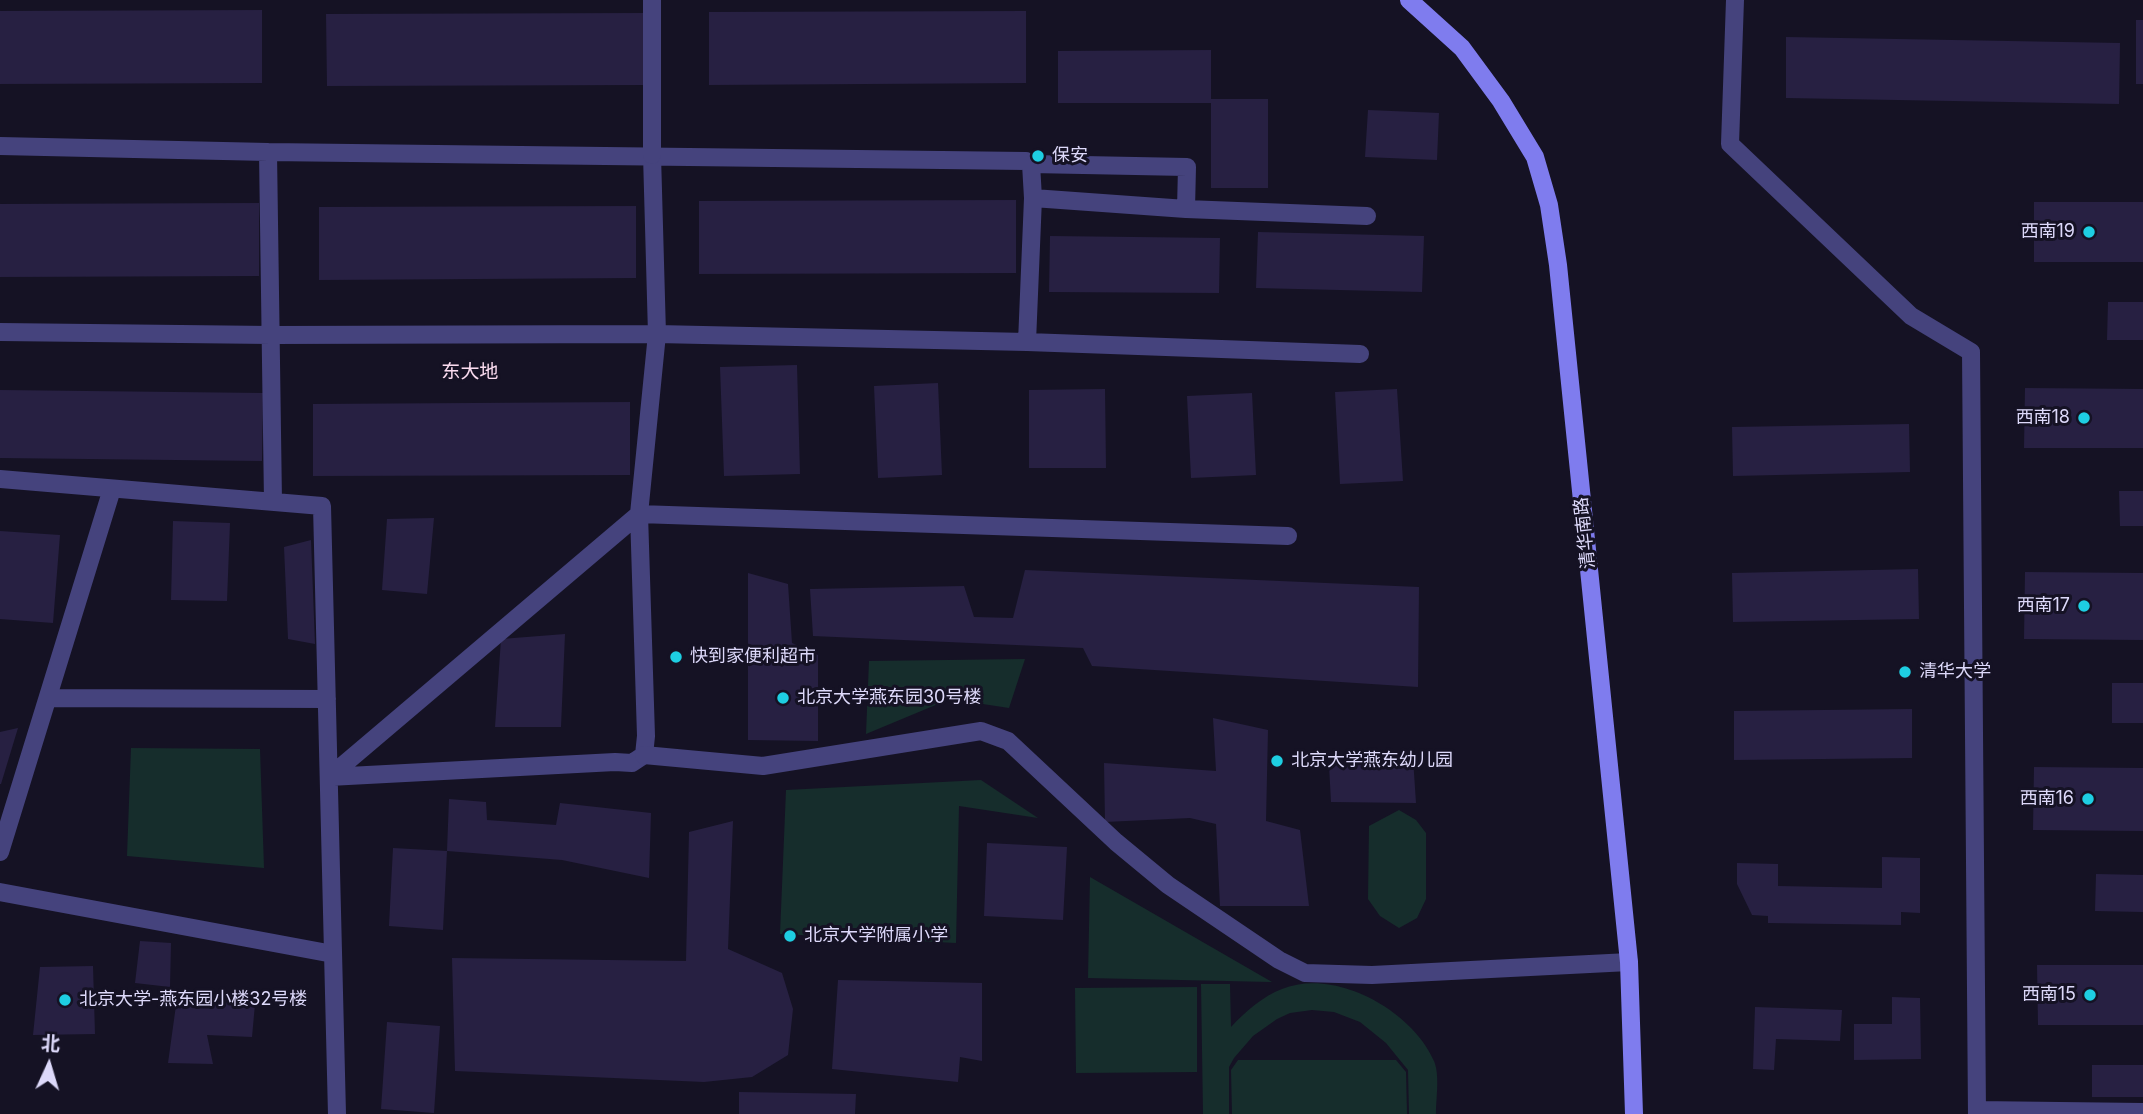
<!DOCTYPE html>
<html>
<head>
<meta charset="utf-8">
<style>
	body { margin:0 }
	#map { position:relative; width:2143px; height:1114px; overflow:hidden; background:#151224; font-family:Inter,"Noto Sans SC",sans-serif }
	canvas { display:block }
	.north { position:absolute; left:14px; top:1030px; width:70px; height:70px; -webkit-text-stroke:5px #151224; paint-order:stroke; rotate:4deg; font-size:19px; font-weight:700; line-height:28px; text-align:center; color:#ddd9fa }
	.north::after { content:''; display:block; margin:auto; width:24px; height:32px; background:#ddd9fa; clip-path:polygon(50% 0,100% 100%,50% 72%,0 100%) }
</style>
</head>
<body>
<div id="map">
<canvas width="2143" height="1114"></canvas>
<div class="north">北</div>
</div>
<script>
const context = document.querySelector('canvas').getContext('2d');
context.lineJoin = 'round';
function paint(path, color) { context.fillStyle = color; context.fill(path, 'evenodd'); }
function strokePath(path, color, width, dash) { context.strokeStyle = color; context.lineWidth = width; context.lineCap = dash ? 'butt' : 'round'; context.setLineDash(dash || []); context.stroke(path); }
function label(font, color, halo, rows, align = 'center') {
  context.font = font + ' Inter,"Noto Sans SC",sans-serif'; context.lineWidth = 6; context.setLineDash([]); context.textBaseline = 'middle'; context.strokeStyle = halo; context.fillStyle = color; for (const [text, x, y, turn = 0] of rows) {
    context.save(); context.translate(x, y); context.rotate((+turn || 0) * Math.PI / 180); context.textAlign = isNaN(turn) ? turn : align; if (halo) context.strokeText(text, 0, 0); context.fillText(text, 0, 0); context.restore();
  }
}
paint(new Path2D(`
	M1025 659 1009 708 950 699 866 734 869 661Z
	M131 748 260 749 264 868 127 856Z
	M981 780 1038 818 959 806 956 943 780 934 786 790Z
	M1399 810 1416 820 1426 833V899L1417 918 1399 928 1380 916 1368 899 1369 826Z
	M1090 877 1272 982 1088 978Z
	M1201 984H1230L1231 1027C1245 1012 1263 996 1282 989 1335 967 1413 1011 1434 1061 1440 1075 1436 1099 1436 1114H1409L1408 1070 1386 1043 1360 1022 1334 1012 1312 1010 1290 1013 1277 1019 1253 1036 1234 1058 1229 1067V1114H1203Z
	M1197 987V1072L1076 1073 1075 988Z
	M1238 1060H1396L1406 1072 1407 1114H1232L1231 1070Z`), '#162d2c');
paint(new Path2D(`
	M262 10V83L0 84V11Z
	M1026 11V83L709 85V12Z
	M643 13V85L327 86 326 14Z
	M2136 20H2143V84H2136Z
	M1786 37 2120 43 2119 104 1786 98Z
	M1211 50V99H1268V188H1211V103H1058V51Z
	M1368 110 1439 113 1437 160 1365 157Z
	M1016 200V273L699 274V201Z
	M2034 202H2143V262H2034Z
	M259 203V276L0 277V204Z
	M636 206V278L319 280V207Z
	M1258 232 1424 236 1422 292 1256 288Z
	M1050 236 1220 238 1219 293 1049 292Z
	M2108 302H2143V340H2107Z
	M797 365 800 474 724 476 720 367Z
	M938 383 942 475 878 478 874 386Z
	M2025 388 2143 389V448H2024Z
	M1105 389 1106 468H1029V390Z
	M1397 389 1403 481 1340 484 1335 392Z
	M0 390 263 393 262 461 0 458Z
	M1252 393 1256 475 1191 478 1187 396Z
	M630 402V475L313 476V404Z
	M1909 424 1910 472 1733 476 1732 427Z
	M2119 491H2143V526H2120Z
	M434 518 427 594 382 590 387 519Z
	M173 521 230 523 227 601 171 600Z
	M0 531 60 535 53 623 0 619Z
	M311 540 315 644 288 639 284 547Z
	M1918 569 1919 619 1733 622 1732 573Z
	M1025 570 1419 587 1418 687 1092 666 1083 648 813 636 810 589 964 586 974 617 1013 618Z
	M2025 572 2143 573V640L2024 639Z
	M748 573 788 584 792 643 818 655V741L748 740Z
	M565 634 561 727H495L501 639Z
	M2112 683H2143V723H2112Z
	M1912 709V758L1734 760V711Z
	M1213 718 1268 730 1266 821 1300 830 1309 906H1220L1216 824 1190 818 1105 822 1104 763 1216 771Z
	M18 728 1 784H0V732Z
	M1413 758 1416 803 1331 802 1329 765Z
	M2034 767 2143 768V831L2033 830Z
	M449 799 486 802 487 820 556 825 560 803 651 813 649 878 562 860 447 851Z
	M733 821 728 949 782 973 793 1009 788 1055 752 1077 704 1082 455 1071 452 958 686 961 689 832Z
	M987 843 1067 847 1063 920 984 916Z
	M393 848 447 851 443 930 389 926Z
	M1882 857 1920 858V913L1901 912V925L1768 923V916L1752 915 1737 884V863L1778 864V886L1882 888Z
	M2096 874 2143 875V912L2095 911Z
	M140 941 171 943 170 987 135 983Z
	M2037 965H2143V1025H2038Z
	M93 966 95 1034 33 1035 40 967Z
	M838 980 982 983V1061L960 1057 958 1082 832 1069Z
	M1892 997 1920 998 1921 1059 1854 1060V1024H1892Z
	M177 998 255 1004 252 1037 207 1035 213 1064 168 1063Z
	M1755 1007 1842 1010 1840 1041 1776 1039 1774 1070 1753 1069Z
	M387 1022 440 1026 434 1113 381 1109Z
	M2092 1065H2143V1097H2092Z
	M739 1092 856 1094 855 1114H739Z`), '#272042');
strokePath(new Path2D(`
	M0 146 268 152 273 502
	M268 152 1026 161 1031 164 1033 198 1027 342 657 334 652 155
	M1031 164 1187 167 1186 209
	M1033 198 1186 209 1367 216
	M0 332 271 335 657 334 639 514 1288 536
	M1027 342 1360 354
	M0 479 322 506 337 1114
	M48 698 327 699
	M329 777 615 762 632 763 644 755 646 736 639 514
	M329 777 639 514
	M0 852 112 489
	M0 892 333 954`), '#45437d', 18);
strokePath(new Path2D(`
	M652 0V155
	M1735 0 1730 144 1911 316 1971 352 1977 1114
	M644 755 763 766 981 731 1008 741 1116 842 1168 885 1279 960 1305 973 1372 975 1629 962
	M1977 1110 2143 1112`), '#45437d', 18);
strokePath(new Path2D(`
	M1409 0 1462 48 1501 101 1535 157 1549 205 1558 265 1629 962 1634 1114`), '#7f7cee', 18);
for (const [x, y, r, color] of [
	[1038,156,7,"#1ecee2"],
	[2089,232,7,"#1ecee2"],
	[2084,418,7,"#1ecee2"],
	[2084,606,7,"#1ecee2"],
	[676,657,7,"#1ecee2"],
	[1905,672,7,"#1ecee2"],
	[783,698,7,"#1ecee2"],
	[1277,761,7,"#1ecee2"],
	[2088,799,7,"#1ecee2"],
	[790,936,7,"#1ecee2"],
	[2090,995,7,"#1ecee2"],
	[65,1000,7,"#1ecee2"]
]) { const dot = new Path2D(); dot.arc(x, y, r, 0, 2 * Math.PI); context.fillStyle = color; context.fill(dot); strokePath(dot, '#151224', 2.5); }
label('18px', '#ddd9fa', '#151224', [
	["保安",1052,156],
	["西南19",2075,232,"right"],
	["西南18",2070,418,"right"],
	["西南17",2070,606,"right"],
	["快到家便利超市",690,657],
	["清华大学",1919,672],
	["北京大学燕东园30号楼",797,698],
	["北京大学燕东幼儿园",1291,761],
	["西南16",2074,799,"right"],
	["北京大学附属小学",804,936],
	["西南15",2076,995,"right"],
	["北京大学-燕东园小楼32号楼",79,1000]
], 'left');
label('18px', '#ddd9fa', '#151224', [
	["清华南路",1585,533,-96]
]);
label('19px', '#fadbef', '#151224', [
	["东大地",470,372]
]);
</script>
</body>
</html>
